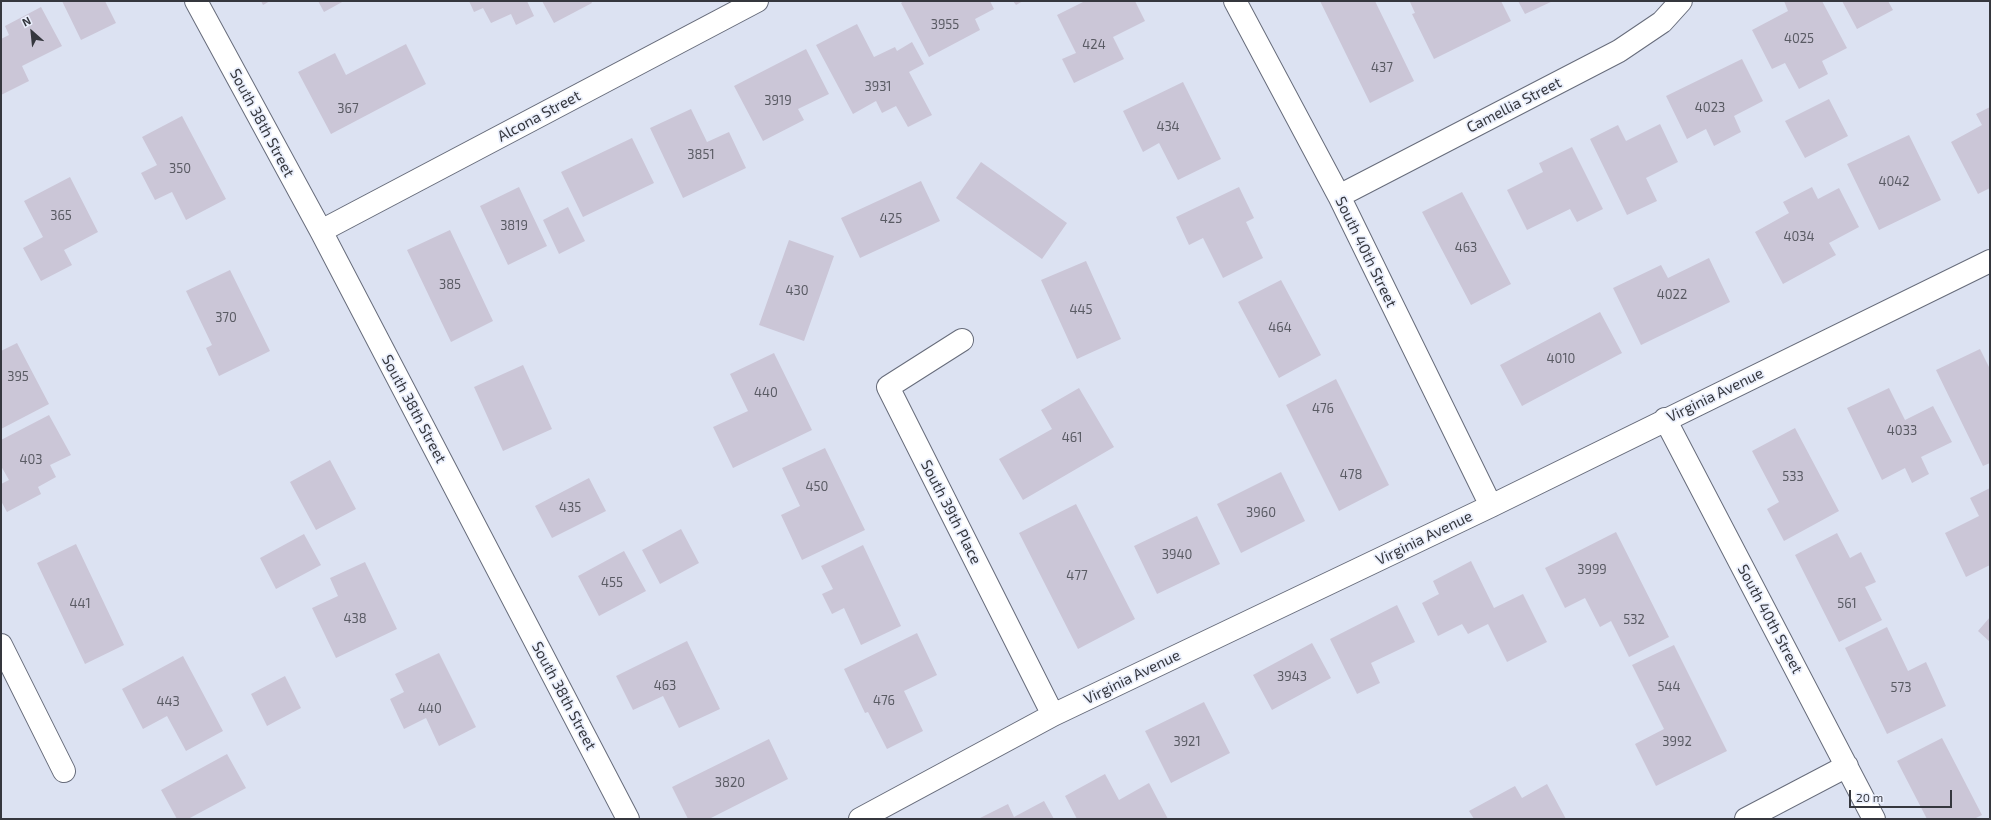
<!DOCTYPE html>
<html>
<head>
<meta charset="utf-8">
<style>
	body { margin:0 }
	#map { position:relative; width:1991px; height:820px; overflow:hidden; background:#dce2f2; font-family:"Exo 2",sans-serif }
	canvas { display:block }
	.frame { position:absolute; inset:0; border:2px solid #35373e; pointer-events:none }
	.north { position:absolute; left:12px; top:12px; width:40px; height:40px; -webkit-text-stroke:3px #eaeffc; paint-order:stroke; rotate:333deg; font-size:11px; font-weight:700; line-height:16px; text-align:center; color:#35373e }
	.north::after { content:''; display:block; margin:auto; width:14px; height:18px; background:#35373e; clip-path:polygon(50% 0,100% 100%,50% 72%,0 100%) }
	.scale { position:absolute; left:1849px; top:790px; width:103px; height:18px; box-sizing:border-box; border:2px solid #35373e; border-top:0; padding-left:5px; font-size:12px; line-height:14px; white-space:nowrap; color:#35373e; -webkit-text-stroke:3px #eaeffc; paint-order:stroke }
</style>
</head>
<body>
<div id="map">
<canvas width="1991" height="820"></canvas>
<div class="frame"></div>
<div class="north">N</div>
<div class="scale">20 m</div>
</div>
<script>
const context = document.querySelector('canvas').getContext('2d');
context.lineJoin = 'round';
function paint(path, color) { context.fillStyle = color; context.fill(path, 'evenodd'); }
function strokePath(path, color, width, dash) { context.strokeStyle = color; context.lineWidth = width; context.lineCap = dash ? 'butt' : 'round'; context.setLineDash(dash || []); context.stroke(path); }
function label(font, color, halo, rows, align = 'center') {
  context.font = font + ' "Exo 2",sans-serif'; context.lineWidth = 3.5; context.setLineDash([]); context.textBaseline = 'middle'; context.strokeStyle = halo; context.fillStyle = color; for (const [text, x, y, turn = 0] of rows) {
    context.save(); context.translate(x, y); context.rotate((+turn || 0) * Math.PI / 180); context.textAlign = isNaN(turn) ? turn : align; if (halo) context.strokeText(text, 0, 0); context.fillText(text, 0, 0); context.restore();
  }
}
paint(new Path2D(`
	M62 1H105L116 23 81 40Z
	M261 1H270L263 5Z
	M318 1H344L324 12Z
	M469 1H527L534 16 516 25 511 14 491 23 483 8 474 12Z
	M542 1H591L592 3 554 23Z
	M904 1H990L994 9 975 19 980 30 929 57 901 3Z
	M1013 1H1023L1016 5Z
	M1085 1H1135L1145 21 1113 37 1124 59 1074 83 1062 59 1076 53 1057 15Z
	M1320 1H1375L1414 81 1370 103Z
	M1412 1H1501L1511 21 1434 59 1412 14 1415 13 1410 2Z
	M1518 1H1553L1525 14Z
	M1784 1H1822L1847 48 1822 61 1828 74 1799 89 1785 63 1772 69 1752 30 1788 11Z
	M1842 1H1888L1893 10 1857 29Z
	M41 7 62 46 22 66 29 81 1 95V39L9 35 5 26Z
	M857 24 874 57 895 47 897 51 912 42 924 64 909 72 932 115 908 127 896 106 882 113 876 101 853 114 816 45Z
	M406 44 426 84 331 134 298 72 335 53 346 75Z
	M806 49 829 94 798 109 804 120 763 141 734 86Z
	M1742 59 1763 101 1734 116 1741 132 1714 146 1706 129 1687 139 1666 96Z
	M1183 82 1221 159 1178 180 1159 143 1143 152 1123 111Z
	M1829 99 1848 136 1805 158 1785 121Z
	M1990 107V188L1978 194 1951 142 1982 125 1976 114Z
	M691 109 707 142 729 132 746 168 683 198 650 128Z
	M182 116 226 199 186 220 172 192 155 200 141 173 157 165 142 137Z
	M1660 124 1678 162 1646 178 1657 201 1627 215 1590 139 1618 125 1626 141Z
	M1909 135 1941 200 1879 230 1847 164Z
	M632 138 654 183 583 217 561 172Z
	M1572 147 1603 209 1577 222 1570 209 1527 230 1507 190 1543 172 1539 163Z
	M981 162 1067 223 1042 259 956 198Z
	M70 177 98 232 64 250 72 265 41 281 23 248 43 237 24 201Z
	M921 181 940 221 860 258 841 218Z
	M519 187 547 246 508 265 480 206Z
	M1239 187 1254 218 1246 222 1263 258 1223 278 1203 238 1189 245 1176 217Z
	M1812 187 1818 199 1839 188 1859 227 1829 243 1836 255 1783 284 1755 232 1789 213 1783 202Z
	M1462 192 1511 284 1471 305 1422 212Z
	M568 207 585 241 559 254 543 220Z
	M450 230 493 321 451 342 407 250Z
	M789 240 834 256 804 341 759 325Z
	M1709 258 1730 302 1641 345 1613 288 1661 265 1668 278Z
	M1086 261 1121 339 1077 359 1041 280Z
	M230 270 270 351 219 376 206 348 212 345 186 291Z
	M1281 280 1321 355 1279 378 1238 302Z
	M1600 312 1622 353 1522 406 1500 365Z
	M17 343 49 404 1 429V351Z
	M1980 349 1990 369V463L1983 466 1936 370Z
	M774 353 812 430 733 468 713 427 748 411 730 374Z
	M523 365 552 429 503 451 474 387Z
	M1336 379 1389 485 1339 511 1286 405Z
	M1079 388 1114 447 1023 500 999 459 1052 429 1041 410Z
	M1889 388 1905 420 1933 406 1952 442 1921 457 1929 474 1912 483 1905 468 1882 480 1847 408Z
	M49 415 71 455 50 465 56 477 38 487 41 494 7 512 1 501V484L9 480 1 466V440Z
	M1795 428 1839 511 1784 541 1767 509 1779 502 1752 451Z
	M825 448 865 530 802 560 781 515 800 506 782 468Z
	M330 460 356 509 316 530 290 482Z
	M1281 472 1305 521 1241 553 1217 504Z
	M589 478 606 511 552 538 535 506Z
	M1990 488V565L1966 577 1945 533 1979 516 1970 498Z
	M1076 504 1135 619 1078 649 1019 533Z
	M1197 516 1220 564 1157 594 1134 546Z
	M681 529 699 563 660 584 642 550Z
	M1616 532 1669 637 1629 657 1611 621 1600 627 1585 598 1565 608 1545 568Z
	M1837 533 1850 558 1861 552 1876 582 1865 587 1882 620 1839 642 1795 555Z
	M304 534 321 565 276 589 260 558Z
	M76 544 124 645 85 664 37 563Z
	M863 545 901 626 861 645 844 608 832 614 822 594 833 589 821 566Z
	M624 551 646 591 599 616 578 576Z
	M1471 561 1494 608 1523 594 1547 642 1507 662 1488 624 1468 634 1462 624 1438 636 1422 603 1439 594 1433 581Z
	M365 562 397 629 336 658 312 608 338 596 330 578Z
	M1397 605 1415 642 1371 663 1380 683 1357 694 1330 639Z
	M1990 617V642L1978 631Z
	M1887 627 1908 671 1926 662 1946 706 1887 734 1845 648Z
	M917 633 937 675 904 691 923 731 887 749 868 712 865 713 844 669Z
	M687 641 720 709 679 728 663 696 633 710 616 676Z
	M1312 643 1331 678 1272 710 1253 675Z
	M1674 645 1727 751 1656 786 1635 744 1664 729 1632 665Z
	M439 653 476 727 439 746 426 718 404 729 390 699 404 692 395 674Z
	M183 656 223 731 186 751 167 716 143 729 122 689Z
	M285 676 301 708 267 726 251 694Z
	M1204 702 1230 753 1171 783 1145 731Z
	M1942 738 1982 815 1974 819H1927L1897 761Z
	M769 739 788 779 709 819H688L672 787Z
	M227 754 246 788 188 819H177L161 790Z
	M1105 774 1119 800 1149 783 1168 819H1077L1065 796Z
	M1547 784 1566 819H1474L1469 811 1515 786 1522 798Z
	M1044 801 1054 819H978L1008 804 1014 817Z`), '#cbc6d7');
const street = new Path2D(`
	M196 1 321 231 628 819
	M1235 1 1339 196 1491 506
	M1339 196 1619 51 1662 22 1681 1
	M321 231 757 1
	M962 340 888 387 1053 715
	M1665 419 1874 819
	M1 645 64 771
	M860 819 1053 715 1491 506 1990 261
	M1746 819 1847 766`);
strokePath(street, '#676c7b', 24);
strokePath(street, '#fff', 22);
label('13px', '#5a5b64', null, [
	["3955",945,25],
	["4025",1799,39],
	["424",1094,45],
	["437",1382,68],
	["3931",878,87],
	["3919",778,101],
	["4023",1710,108],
	["367",348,109],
	["434",1168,127],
	["3851",701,155],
	["350",180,169],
	["4042",1894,182],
	["365",61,216],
	["425",891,219],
	["3819",514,226],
	["4034",1799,237],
	["463",1466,248],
	["385",450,285],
	["430",797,291],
	["4022",1672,295],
	["445",1081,310],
	["370",226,318],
	["464",1280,328],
	["4010",1561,359],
	["395",18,377],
	["440",766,393],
	["476",1323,409],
	["4033",1902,431],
	["461",1072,438],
	["403",31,460],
	["478",1351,475],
	["533",1793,477],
	["450",817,487],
	["435",570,508],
	["3960",1261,513],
	["3940",1177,555],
	["3999",1592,570],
	["477",1077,576],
	["455",612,583],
	["441",80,604],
	["561",1847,604],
	["438",355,619],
	["532",1634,620],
	["3943",1292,677],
	["463",665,686],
	["544",1669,687],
	["573",1901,688],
	["476",884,701],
	["443",168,702],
	["440",430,709],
	["3921",1187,742],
	["3992",1677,742],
	["3820",730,783]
]);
label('15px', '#35373e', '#eaeffc', [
	["Camellia Street",1514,105,-27],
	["Alcona Street",539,116,-28],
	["South 38th Street",262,123,62],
	["South 40th Street",1366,252,64],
	["Virginia Avenue",1715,395,-26],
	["South 38th Street",414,409,62],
	["South 39th Place",951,512,63],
	["Virginia Avenue",1424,538,-26],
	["South 40th Street",1770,619,62],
	["Virginia Avenue",1132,677,-26],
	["South 38th Street",564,696,62]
]);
</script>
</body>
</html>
